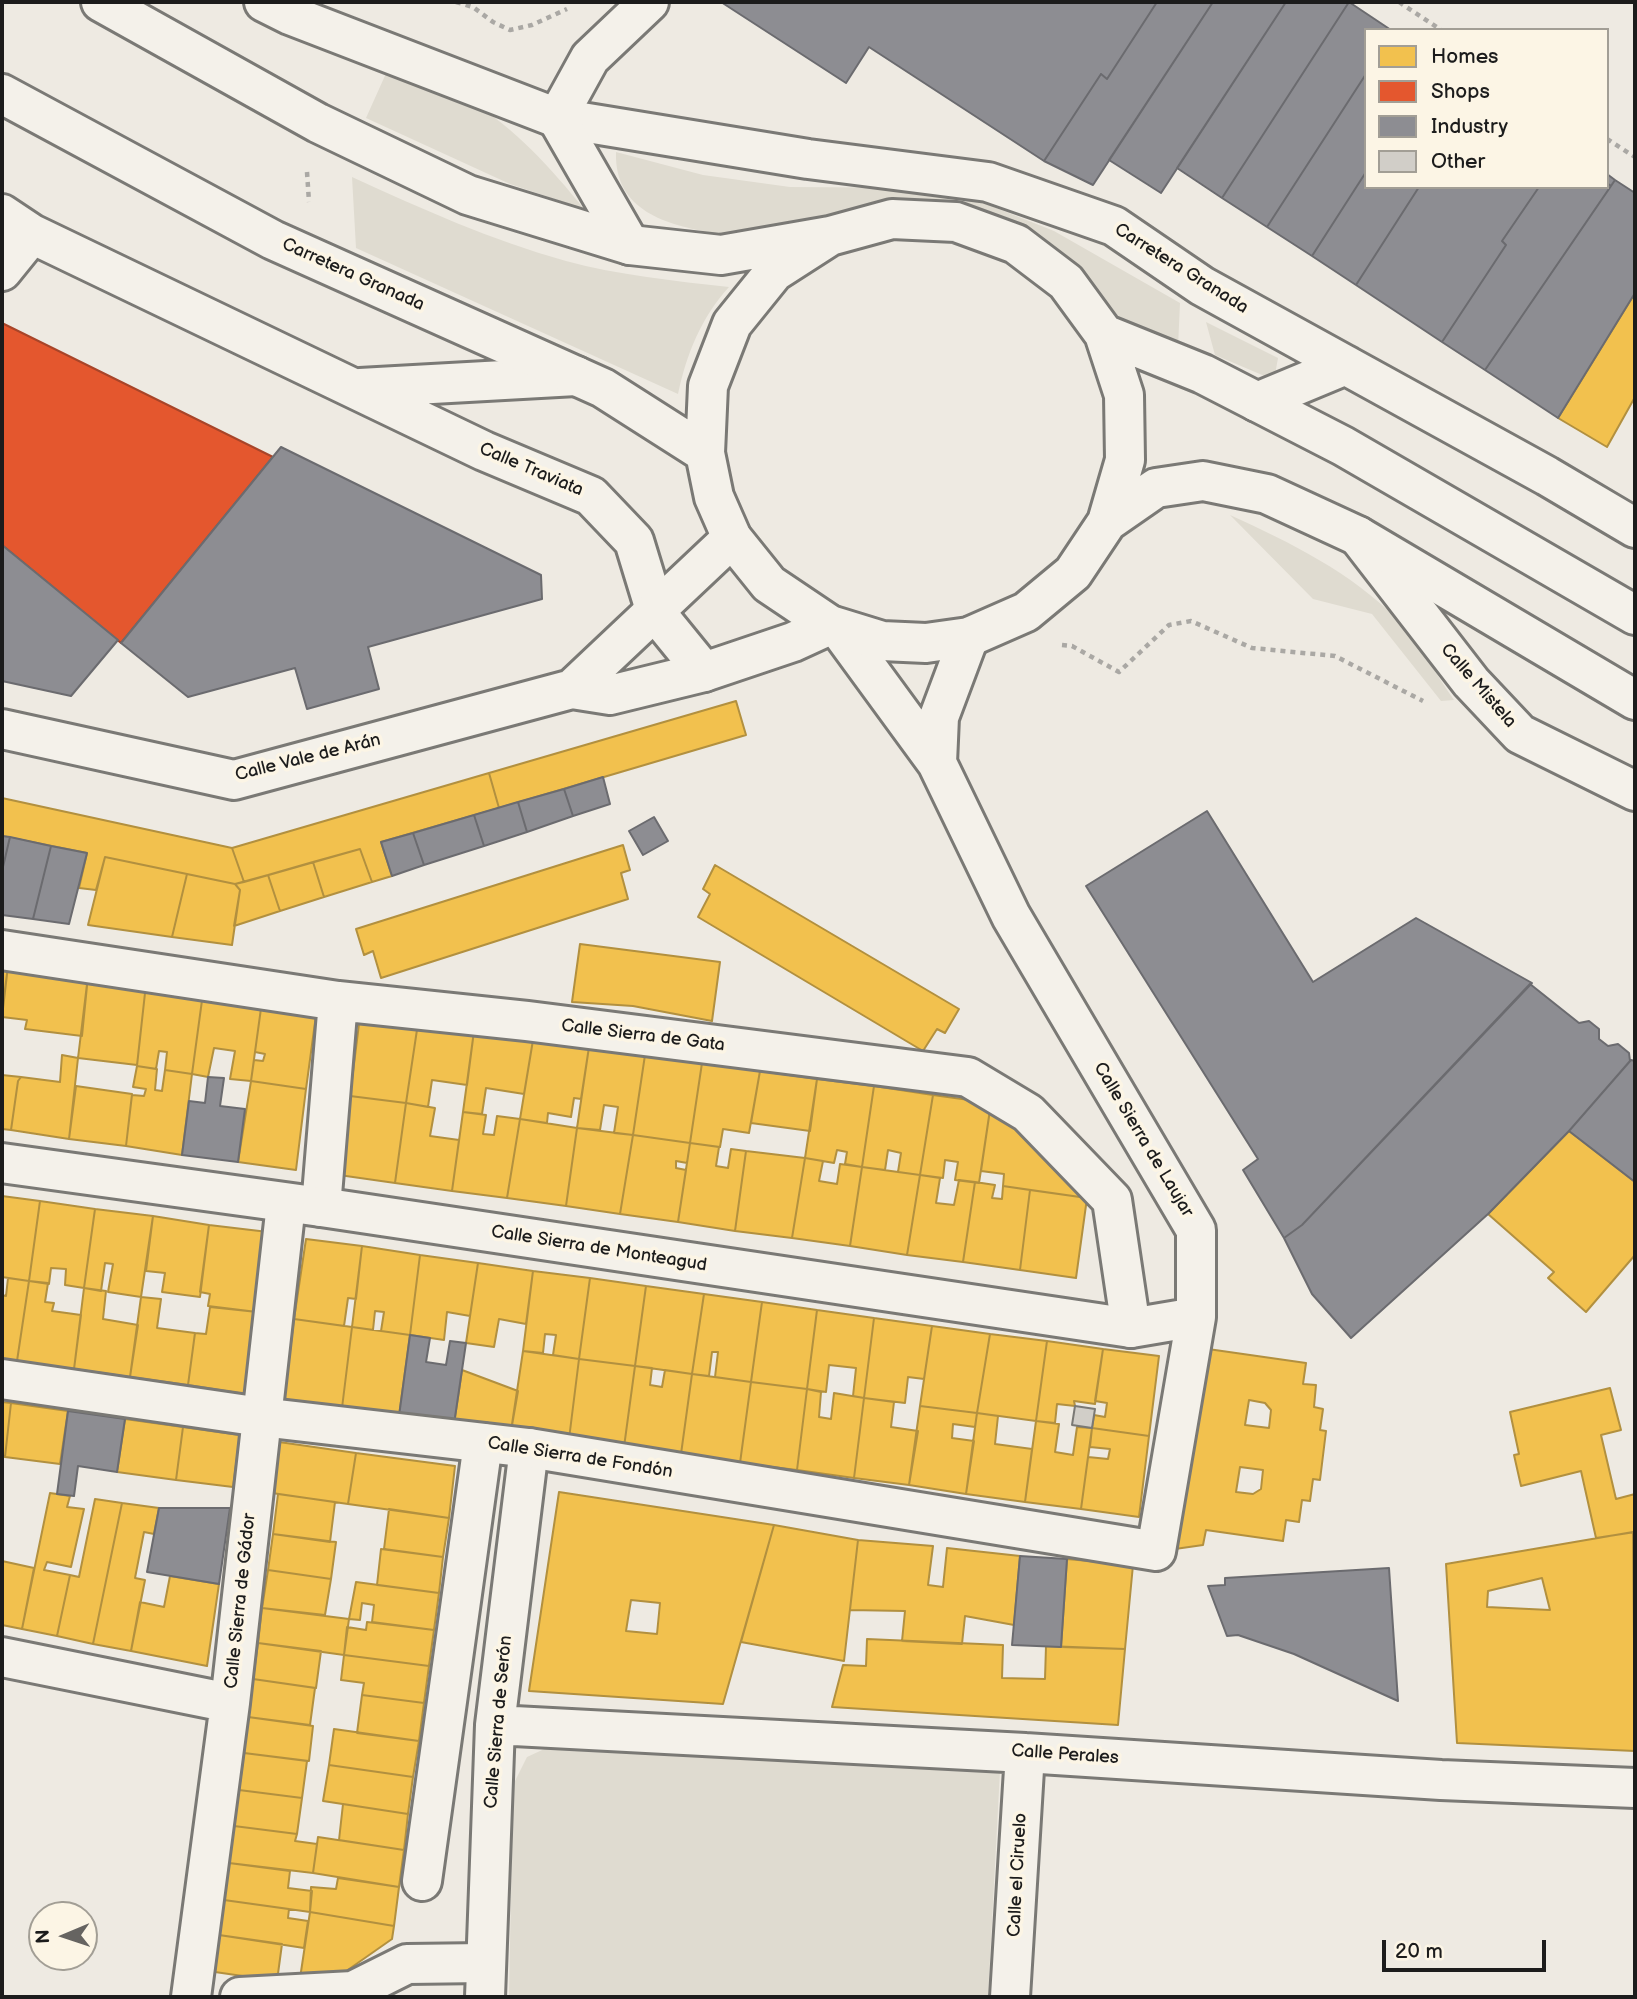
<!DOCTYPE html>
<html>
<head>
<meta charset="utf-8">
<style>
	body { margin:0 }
	#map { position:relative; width:1637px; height:1999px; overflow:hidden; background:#eeeae2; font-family:"Balsamiq Sans",sans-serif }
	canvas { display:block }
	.frame { position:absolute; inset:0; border:4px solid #1c1c1c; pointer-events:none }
	.legend { position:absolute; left:1364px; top:28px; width:245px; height:161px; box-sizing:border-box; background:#fcf5e5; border:2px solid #a29e95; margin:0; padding:9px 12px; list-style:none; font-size:21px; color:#1c1c1c }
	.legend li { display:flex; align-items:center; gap:14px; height:35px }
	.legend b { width:35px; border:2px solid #a29e95 }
	.north { position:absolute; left:28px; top:1901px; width:70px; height:70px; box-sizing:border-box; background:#fcf5e5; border:2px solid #a29e95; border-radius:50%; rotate:268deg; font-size:19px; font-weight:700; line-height:28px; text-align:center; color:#1c1c1c }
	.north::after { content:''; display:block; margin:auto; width:24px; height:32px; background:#666461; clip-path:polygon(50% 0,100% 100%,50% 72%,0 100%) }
	.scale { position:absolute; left:1382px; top:1940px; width:164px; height:32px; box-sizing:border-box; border:4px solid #1c1c1c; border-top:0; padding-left:9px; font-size:21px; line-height:24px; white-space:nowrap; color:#1c1c1c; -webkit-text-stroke:5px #fcf5e5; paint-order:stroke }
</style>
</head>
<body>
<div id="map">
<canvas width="1637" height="1999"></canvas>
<div class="frame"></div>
<ul class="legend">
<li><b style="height:19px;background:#f2c14e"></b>Homes</li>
<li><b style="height:19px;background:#e4572e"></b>Shops</li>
<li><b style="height:19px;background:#8d8d92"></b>Industry</li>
<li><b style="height:19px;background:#d1cec8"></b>Other</li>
</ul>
<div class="north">N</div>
<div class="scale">20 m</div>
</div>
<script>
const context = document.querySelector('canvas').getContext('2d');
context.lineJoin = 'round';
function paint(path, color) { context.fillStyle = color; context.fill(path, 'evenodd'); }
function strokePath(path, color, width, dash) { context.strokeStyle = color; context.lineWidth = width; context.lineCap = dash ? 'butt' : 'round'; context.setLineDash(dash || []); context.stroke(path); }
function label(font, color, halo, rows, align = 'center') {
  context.font = font + ' "Balsamiq Sans",sans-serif'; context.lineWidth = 7; context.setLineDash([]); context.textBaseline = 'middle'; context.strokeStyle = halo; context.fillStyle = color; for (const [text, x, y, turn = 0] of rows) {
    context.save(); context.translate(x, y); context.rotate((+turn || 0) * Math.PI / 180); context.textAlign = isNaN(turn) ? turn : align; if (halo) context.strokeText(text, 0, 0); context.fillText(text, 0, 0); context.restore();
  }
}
paint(new Path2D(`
	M388 69C414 79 446 87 470 101 515 128 551 168 584 209L510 184 366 118Z
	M616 152 703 175 790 187 946 188 1054 231 1180 303 1178 347 1111 321 1028 237 714 233C667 225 614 211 616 152Z
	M352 177C422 209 491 240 566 261 618 275 675 281 729 287 701 318 687 353 678 394L356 248Z
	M1206 322 1278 358 1274 380 1215 355Z
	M1230 515C1291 543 1351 572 1399 621 1420 643 1436 675 1454 700L1441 701 1372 614 1313 599Z
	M553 1745 1000 1771 988 1997H509L513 1785 527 1757Z`), '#dfdbd0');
const homes = new Path2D(`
	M1635 293V397L1607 447 1558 418Z
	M736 701 746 735 499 808 489 773Z
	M489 773 499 808 381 842 392 876 372 882 360 849 244 882 232 848Z
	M2 798 232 848 244 882 235 884 105 857 96 890 79 888 87 853 2 836Z
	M623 845 630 870 621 873 628 899 381 978 373 951 364 955 356 929Z
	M360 849 372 882 324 897 313 862Z
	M105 857 187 874 172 937 88 925Z
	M313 862 324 897 280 911 268 875Z
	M715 865 959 1009 945 1033 937 1029 923 1051 698 917 710 894 703 889Z
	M187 874 235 884 240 890 232 945 172 937Z
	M268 875 280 911 234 926 240 890 235 884Z
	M580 944 720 962 712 1021 633 1006 572 1002Z
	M2 965 8 966 2 1013Z
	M8 966 88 976 82 1036 25 1029 27 1020 2 1017Z
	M88 976 146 984 137 1065 78 1058Z
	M146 984 203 993 192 1074 165 1070 167 1052 159 1051 156 1069 137 1066Z
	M203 993 262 1001 251 1081 230 1079 235 1051 214 1048 208 1077 192 1074Z
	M262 1001 317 1008 306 1089 251 1081 254 1060 263 1061 265 1054 255 1052Z
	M360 1016 418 1023 406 1103 350 1096Z
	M418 1023 474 1031 467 1085 432 1080 428 1107 406 1103Z
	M474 1031 533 1040 524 1094 486 1088 482 1114 463 1112Z
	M533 1040 589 1047 581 1099 574 1098 571 1117 548 1113 547 1123 520 1119Z
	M589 1047 645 1055 633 1135 614 1133 618 1107 604 1105 600 1130 577 1128Z
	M62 1055 78 1058 69 1139 11 1130 18 1081 21 1077 60 1082Z
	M645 1055 702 1063 690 1143 633 1135Z
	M702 1063 760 1071 749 1133 723 1129 720 1147 690 1143Z
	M137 1066 157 1069 155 1090 162 1091 165 1070 192 1074 182 1155 126 1146 132 1095 144 1096 146 1089 133 1087Z
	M760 1071 817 1079 810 1131 751 1123Z
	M2 1075 21 1077 18 1081 11 1130 2 1129Z
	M817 1079 874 1086 862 1167 845 1164 847 1152 837 1150 834 1163 805 1158Z
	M251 1081 306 1089 296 1170 238 1162Z
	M76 1086 132 1094 126 1146 69 1139Z
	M874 1086 933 1095 920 1175 898 1172 901 1153 888 1150 885 1170 862 1167Z
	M933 1095 991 1103 979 1183 955 1180 958 1162 945 1160 943 1178 920 1175Z
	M350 1096 406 1103 395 1183 339 1175Z
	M406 1103 435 1108 430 1136 459 1140 452 1191 395 1183Z
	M991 1103 1087 1198 1003 1186 1004 1174 981 1171Z
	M463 1112 486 1115 483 1134 494 1135 497 1116 520 1119 507 1198 452 1191Z
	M520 1119 577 1128 566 1206 507 1198Z
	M577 1128 633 1135 620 1214 566 1206Z
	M1569 1131 1635 1182V1255L1586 1312 1548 1278 1554 1272 1488 1214Z
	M633 1135 690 1143 687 1163 676 1161V1168L686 1170 678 1222 620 1214Z
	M690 1143 719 1147 716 1166 728 1168 731 1149 746 1151 735 1231 678 1222Z
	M746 1151 805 1158 792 1238 735 1231Z
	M805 1158 823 1161 819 1181 837 1184 840 1164 862 1167 850 1246 792 1238Z
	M862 1167 920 1175 907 1255 850 1246Z
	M920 1175 940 1178 936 1203 954 1205 959 1180 975 1182 963 1262 907 1255Z
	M975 1182 995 1185 992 1198 1002 1199 1003 1186 1030 1190 1020 1270 963 1262Z
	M1030 1190 1087 1198 1076 1278 1020 1270Z
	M2 1196 40 1201 29 1281 2 1277Z
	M40 1201 95 1209 84 1288 65 1285 66 1269 51 1268 49 1284 29 1281Z
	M95 1209 153 1216 141 1297 108 1292 113 1264 105 1263 101 1291 84 1288Z
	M153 1216 209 1225 200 1297 162 1292 165 1273 146 1271Z
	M209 1225 268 1232 257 1312 208 1306 210 1294 200 1292Z
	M306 1239 362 1246 356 1299 348 1298 344 1326 294 1319Z
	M362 1246 420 1255 410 1335 381 1331 384 1312 375 1311 373 1330 352 1327Z
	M420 1255 478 1263 470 1316 447 1312 444 1340 410 1335Z
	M478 1263 533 1271 526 1324 499 1319 494 1347 466 1343Z
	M533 1271 590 1278 579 1359 553 1355 556 1335 545 1334 543 1353 523 1351Z
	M8 1278 29 1281 17 1361 2 1359V1295L6 1296Z
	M590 1278 646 1286 635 1366 579 1359Z
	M29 1281 48 1283 45 1302 54 1303 52 1311 81 1315 74 1369 17 1361Z
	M646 1286 704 1294 692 1374 635 1366Z
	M84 1288 106 1291 103 1319 138 1325 130 1377 74 1369Z
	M704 1294 762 1302 751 1382 715 1377 718 1352H712L709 1376 692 1374Z
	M141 1297 161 1299 157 1328 195 1333 188 1385 130 1377Z
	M762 1302 817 1310 807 1389 751 1382Z
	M210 1307 257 1312 245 1394 188 1385 195 1333 206 1334Z
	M817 1310 874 1318 864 1398 853 1396 856 1368 829 1365 826 1392 807 1389Z
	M874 1318 932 1326 924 1379 908 1377 905 1403 864 1398Z
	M294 1319 352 1327 342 1408 284 1399Z
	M932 1326 990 1334 977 1413 920 1406Z
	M352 1327 410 1335 399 1416 342 1408Z
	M990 1334 1047 1341 1036 1421 977 1413Z
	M1047 1341 1103 1349 1095 1404 1074 1401 1075 1406 1057 1404 1055 1423 1036 1421Z
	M1201 1348 1306 1363 1303 1384 1316 1385 1314 1407 1323 1409 1320 1430 1326 1431 1320 1480 1313 1479 1310 1501 1302 1500 1299 1522 1286 1520 1283 1541 1206 1530 1203 1545 1175 1549ZM1249 1400 1265 1403 1271 1410 1269 1428 1245 1425ZM1240 1467 1263 1470 1261 1489 1253 1494 1236 1492Z
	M1103 1349 1159 1356 1149 1436 1092 1428 1094 1415 1105 1417 1107 1403 1095 1401Z
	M523 1351 579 1359 569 1439 511 1431Z
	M579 1359 635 1366 624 1447 569 1439Z
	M635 1366 652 1368 650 1385 662 1387 665 1370 692 1374 681 1454 624 1447Z
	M462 1370 518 1391 511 1431 454 1424Z
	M692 1374 751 1382 740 1463 681 1454Z
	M751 1382 807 1389 797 1470 740 1463Z
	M1610 1388 1621 1430 1601 1435 1616 1499 1635 1494V1532L1596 1538 1581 1471 1521 1486 1514 1455 1519 1454 1510 1412Z
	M807 1389 821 1392 819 1417 831 1419 834 1393 864 1398 854 1478 797 1470Z
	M864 1398 894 1402 891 1427 918 1431 909 1485 854 1478Z
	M2 1402 11 1403 5 1457 2 1456Z
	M11 1403 68 1411 60 1464 5 1457Z
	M920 1406 977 1413 975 1427 953 1424 952 1438 974 1441 966 1494 909 1485Z
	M977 1413 998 1416 995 1444 1032 1449 1025 1502 966 1494Z
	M125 1419 183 1427 176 1480 117 1472Z
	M1036 1421 1059 1424 1055 1452 1073 1455 1077 1427 1092 1428 1081 1509 1025 1502Z
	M183 1427 240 1435 233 1487 176 1480Z
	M1092 1428 1149 1436 1139 1517 1081 1509 1088 1457 1108 1459 1110 1449 1090 1447Z
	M279 1442 356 1453 348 1504 272 1493Z
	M356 1453 455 1466 449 1518 348 1504Z
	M559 1492 774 1525 723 1704 529 1691ZM631 1600 660 1603 657 1634 626 1631Z
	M50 1493 70 1496 67 1507 84 1509 71 1567 47 1562 44 1570 70 1575 57 1636 22 1629Z
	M278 1494 335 1502 330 1542 273 1534Z
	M95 1499 122 1503 93 1644 57 1636 70 1575 79 1577Z
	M122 1503 159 1508 154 1534 144 1532 135 1578 145 1580 131 1651 93 1644Z
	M389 1509 449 1518 443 1557 384 1549Z
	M774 1525 858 1540 844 1661 741 1642Z
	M1633 1532 1635 1751 1457 1743 1446 1564ZM1542 1578 1550 1610 1487 1607 1488 1591Z
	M273 1534 336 1542 331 1579 268 1570Z
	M858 1540 933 1546 928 1585 943 1587 947 1548 1020 1556 1014 1625 965 1616 962 1644 902 1641 905 1611 850 1610Z
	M381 1549 443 1557 439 1593 377 1585Z
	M1067 1559 1133 1565 1125 1649 1061 1647Z
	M2 1561 34 1568 22 1629 2 1625Z
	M268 1570 331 1579 325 1615 262 1608Z
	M170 1576 219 1584 207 1666 131 1651 140 1602 164 1607Z
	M356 1582 439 1593 434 1630 372 1622 374 1605 362 1603 360 1620 349 1619Z
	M262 1608 349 1619 344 1655 258 1643Z
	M367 1622 434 1630 429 1666 344 1655 347 1627 366 1630Z
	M867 1639 1003 1645 1002 1678 1045 1679 1046 1646 1125 1649 1118 1725 832 1707 843 1665 866 1666Z
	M258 1643 321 1651 316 1688 253 1679Z
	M344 1655 429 1666 424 1703 362 1695 364 1683 341 1680Z
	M253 1679 315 1688 310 1725 248 1717Z
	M362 1695 424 1703 419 1741 357 1733Z
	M248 1717 313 1726 309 1761 244 1753Z
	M334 1729 419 1741 413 1777 329 1765Z
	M244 1753 307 1761 302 1798 239 1790Z
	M329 1765 413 1777 408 1814 323 1801Z
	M239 1790 302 1798 297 1834 234 1826Z
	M343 1804 408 1814 404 1850 339 1840Z
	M234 1826 297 1834 295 1841 317 1844 313 1873 229 1863Z
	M318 1837 404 1850 399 1887 313 1873Z
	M229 1863 290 1871 288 1888 312 1891 310 1912 224 1900Z
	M338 1878 399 1887 394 1926 310 1912 311 1887 336 1889Z
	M224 1900 289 1909 288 1918 308 1921 304 1948 219 1935Z
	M310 1912 394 1926 392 1939 322 1988 299 1985Z
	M219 1935 282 1944 277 1981 215 1972Z`);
paint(homes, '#f2c14e');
strokePath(homes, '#b2903f', 2);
const shops = new Path2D(`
	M2 323 273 457 121 643 2 545Z`);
paint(shops, '#e4572e');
strokePath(shops, '#a84529', 2);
const industry = new Path2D(`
	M721 2H1157L1107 79 1101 74 1044 161 869 47 846 83Z
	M1157 2H1213L1093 185 1044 161 1101 74 1107 79Z
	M1213 2H1286L1161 193 1109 160Z
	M1286 2H1349L1222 198 1177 168Z
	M1349 2 1391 30H1366V74L1267 227 1222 198Z
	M1366 74V172L1312 256 1267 227Z
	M1366 172V187H1419L1356 285 1312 256Z
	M1607 174 1615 180 1611 186 1607 183Z
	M1615 180 1635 193V293L1558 418 1485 370Z
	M1607 183 1611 186 1485 370 1442 342 1506 245 1502 241 1539 187H1607Z
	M1419 187H1539L1502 241 1506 245 1442 342 1356 285Z
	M281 447 541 575 542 599 368 647 379 689 307 709 295 668 188 697 121 643Z
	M2 545 118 640 71 696 2 681Z
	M603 777 610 804 573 816 564 789Z
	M564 789 573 816 527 832 518 802Z
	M518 802 527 832 484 846 474 815Z
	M1207 811 1313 982 1416 918 1532 983 1302 1225 1284 1238 1243 1170 1258 1159 1086 886Z
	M474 815 484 846 424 865 413 833Z
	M654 817 668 841 643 855 629 831Z
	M413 833 424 865 392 876 381 842Z
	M2 836 10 837 2 871Z
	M10 837 51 846 33 919 2 915V871Z
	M51 846 87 853 69 924 33 919Z
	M1530 984 1579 1023 1589 1021 1599 1029V1039L1608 1046 1618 1044 1629 1053 1630 1061 1569 1131 1488 1214 1351 1338 1312 1294 1284 1238 1302 1225Z
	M1631 1060 1635 1061V1182L1569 1131Z
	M208 1077 224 1078 220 1106 245 1109 238 1162 182 1155 189 1101 205 1103Z
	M410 1335 430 1338 426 1362 446 1365 450 1341 466 1343 454 1424 399 1416Z
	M68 1411 125 1419 117 1472 78 1466 74 1496 57 1494Z
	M159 1508H230L219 1584 147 1572Z
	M1020 1556 1067 1559 1061 1647 1012 1645Z
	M1389 1568 1398 1701 1294 1654 1238 1635 1227 1636 1208 1586 1225 1585V1578Z`);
paint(industry, '#8d8d92');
strokePath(industry, '#6b6b6f', 2);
const building = new Path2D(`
	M1075 1406 1095 1409 1092 1428 1072 1425Z`);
paint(building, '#d1cec8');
strokePath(building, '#7a7975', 2);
const pedestrian = new Path2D(`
	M240 1997 353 1991 407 1964 485 1963`);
const minor = new Path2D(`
	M264 2 290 15 557 118 808 159 988 182 1114 226 1202 286 1547 476 1635 528
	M2 214 32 234 484 451 591 496 634 541 656 613 704 672
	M2 271 32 234
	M360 388 576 376
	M1257 402 1346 365
	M1358 536 1471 682 1520 734 1635 791
	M2 950 338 1001 527 1021 968 1077 1028 1113 1112 1200 1131 1328
	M321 1207 338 1001
	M2 1657 230 1703
	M495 1725 1025 1753 1441 1780 1635 1788
	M422 1881 483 1443
	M191 1997 230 1703 286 1204
	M485 1997 495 1725 529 1448
	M1010 1997 1025 1753`);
const tertiary = new Path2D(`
	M630 245 557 118 590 58 649 2
	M572 689 732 538
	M2 729 234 780 572 689 610 695 704 672 793 642 830 625
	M937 763 939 717 969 637
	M2 1163 321 1207 1131 1328 1196 1317
	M2 1379 261 1417 529 1448 1156 1551 1196 1317V1230L1011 916 937 763 839 629`);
const primary = new Path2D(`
	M101 2 318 123 468 195 630 245 721 255 830 236 892 219 956 222 1016 244 1066 282 1104 334 1124 395 1125 460 1107 522 1073 573 1026 612 969 637 926 643 882 641 830 625 769 584 732 538 714 497 705 453 708 386 732 324 774 272 830 236
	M2 94 273 240 603 388 705 453
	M1104 334 1203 374 1343 446 1635 615
	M1107 522 1156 488 1203 481 1267 494 1358 536 1635 700`);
strokePath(pedestrian, '#7a7975', 44);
strokePath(minor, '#7a7975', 44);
strokePath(tertiary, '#7a7975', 44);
strokePath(primary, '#7a7975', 44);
strokePath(new Path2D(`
	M456 2 473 7 493 22 510 30 532 25 567 9
	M1399 2 1441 30
	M1607 139 1635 157
	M307 172 309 202
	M1062 645 1072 646 1119 672 1169 625 1191 621 1252 648 1335 656 1423 701`), '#aaa8a4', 4.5, [5, 5]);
strokePath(pedestrian, '#f4f1ea', 38);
strokePath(minor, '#f4f1ea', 38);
strokePath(tertiary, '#f4f1ea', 38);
strokePath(primary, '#f4f1ea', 38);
label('18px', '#1c1c1c', '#fcf5e5', [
	["Carretera Granada",1181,269,32],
	["Carretera Granada",353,275,24],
	["Calle Traviata",531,470,23],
	["Calle Mistela",1478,686,49],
	["Calle Vale de Arán",308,758,-14],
	["Calle Sierra de Gata",643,1036,7],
	["Calle Sierra de Laujar",1143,1140,59],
	["Calle Sierra de Monteagud",599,1249,9],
	["Calle Sierra de Fondón",580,1458,9],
	["Calle Sierra de Gádor",241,1601,-84],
	["Calle Sierra de Serón",499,1722,-85],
	["Calle Perales",1065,1755,4],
	["Calle el Ciruelo",1018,1875,-87]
]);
</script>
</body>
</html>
